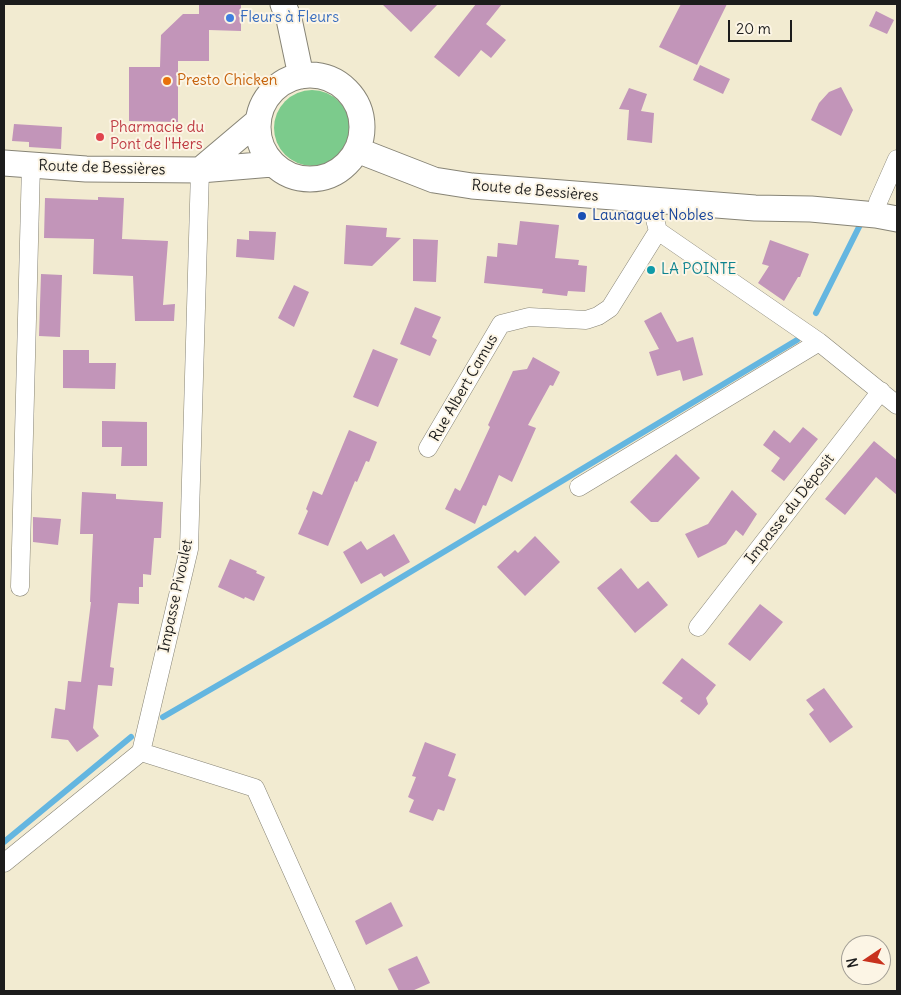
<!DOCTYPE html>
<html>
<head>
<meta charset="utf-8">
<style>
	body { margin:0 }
	#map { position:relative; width:901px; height:995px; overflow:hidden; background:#f2ebd1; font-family:Delius,sans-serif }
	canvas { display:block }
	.frame { position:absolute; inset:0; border:5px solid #1c1c1c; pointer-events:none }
	.north { position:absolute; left:841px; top:935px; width:50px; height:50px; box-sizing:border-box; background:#fcf5e5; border:1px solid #a29e95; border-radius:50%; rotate:258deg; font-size:14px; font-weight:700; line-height:20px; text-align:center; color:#1c1c1c }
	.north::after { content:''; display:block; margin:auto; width:18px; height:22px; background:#c8321e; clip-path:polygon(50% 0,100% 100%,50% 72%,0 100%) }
	.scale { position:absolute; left:728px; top:20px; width:64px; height:22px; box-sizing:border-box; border:2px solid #1c1c1c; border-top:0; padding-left:6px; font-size:15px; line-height:18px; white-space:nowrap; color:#1c1c1c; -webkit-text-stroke:4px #fcf5e5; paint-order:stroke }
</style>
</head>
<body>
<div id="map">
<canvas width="901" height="995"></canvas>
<div class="frame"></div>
<div class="north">N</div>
<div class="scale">20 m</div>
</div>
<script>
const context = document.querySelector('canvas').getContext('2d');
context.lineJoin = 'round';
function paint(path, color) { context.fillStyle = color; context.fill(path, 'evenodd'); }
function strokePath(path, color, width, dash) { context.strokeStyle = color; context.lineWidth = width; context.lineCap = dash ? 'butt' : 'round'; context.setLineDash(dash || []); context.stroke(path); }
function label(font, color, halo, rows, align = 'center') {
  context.font = font + ' Delius,sans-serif'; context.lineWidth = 4; context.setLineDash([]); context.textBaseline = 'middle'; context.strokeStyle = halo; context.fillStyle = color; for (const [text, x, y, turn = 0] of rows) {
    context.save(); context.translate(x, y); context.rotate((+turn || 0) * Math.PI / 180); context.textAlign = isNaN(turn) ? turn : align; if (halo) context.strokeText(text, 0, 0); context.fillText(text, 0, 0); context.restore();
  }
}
paint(new Path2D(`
	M274 128a38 38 0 1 1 76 0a38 38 0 1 1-76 0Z`), '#7ccb8c');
strokePath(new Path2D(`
	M816 313 860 225
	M163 717 327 622 797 340
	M4 842 131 737`), '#64b6e0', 6);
paint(new Path2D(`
	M199 4H241V31L209 30V61H178V122L129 121V67H160L161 35 183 14H199Z
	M382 4H438L411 32Z
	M476 4H502L486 24 506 40 491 58 481 50 459 77 434 57Z
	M681 4H727L697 65 659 47Z
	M876 11 894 20 887 34 869 26Z
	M700 65 730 79 723 94 693 80Z
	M841 87 853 110 841 136 811 120 819 103 829 92Z
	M629 88 647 94 641 111 654 113 652 143 627 140 629 110 619 109Z
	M14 124 62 127 61 149 29 147V142L12 141Z
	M98 197 124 198 122 239 168 241 163 305 175 304 174 321H135L133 276 93 274 94 239 44 238 45 198 98 200Z
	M520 221 559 225 555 258 579 260 578 265 587 266 585 292 568 291 567 296 542 293 543 289 484 283 487 256 497 257 498 243 517 245Z
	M346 225 387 228 386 237 401 238 372 266 344 264Z
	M249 231 276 232 274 260 236 257 237 239 249 240Z
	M413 239 438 240 436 282 413 281Z
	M770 240 809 254 800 277H798L784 301 758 283 769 266 762 264Z
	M41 274 62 275 60 337 39 336Z
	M294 285 309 292 294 327 278 318Z
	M415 307 441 317 432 337 437 340 430 356 400 344Z
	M661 312 677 342 693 337 703 375 683 381 680 370 657 376 649 352 659 349 644 321Z
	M373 349 398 359 378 407 353 397Z
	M63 350H89V363H116L115 389 63 388Z
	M533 357 560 372 553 386 550 385 528 425 536 428 512 482 499 475 486 506 483 505 475 524 445 509 455 488 460 491 465 481 490 427 488 425 513 371 527 369Z
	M102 421 147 422V466H121L122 447H102Z
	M803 427 818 439 784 481 771 471 780 458 763 445 774 430 790 443Z
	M349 430 377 442 369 462 366 461 357 482 355 481 328 546 298 534 308 511 306 509 313 491 322 495Z
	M874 441 897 460V495L876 477 845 515 825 499Z
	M676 454 700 478 658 522H651L630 502Z
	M732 490 757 514 743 536 736 530 726 544 698 558 685 534 708 524Z
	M82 492 116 494V499L163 502 161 538H154L151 575 143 574V587H139V604L118 603 110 667 114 668 112 686 98 685 93 728 99 736 77 752 68 740 51 738 55 708 65 710 68 681 81 682 91 602H90L93 534H80Z
	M33 517 61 519 58 545 33 542Z
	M394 534 410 562 384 577 381 573 361 584 343 552 361 541 367 550Z
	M535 536 560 562 525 596 497 567 515 550 518 553Z
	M230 559 257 571 256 573 265 577 254 601 245 597 244 599 218 587Z
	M621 568 638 589 648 581 668 605 635 633 597 588Z
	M760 604 783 622 750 661 728 644Z
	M682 658 716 685 706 698 708 704 699 715 680 701 683 698 662 683Z
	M824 688 853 727 830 743 809 714 814 710 806 700Z
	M425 742 456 754 448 776 456 779 444 811 438 809 433 821 409 812 414 800 408 797 416 777 412 776Z
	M391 902 403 926 366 945 355 921Z
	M417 956 430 983 412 991H399L388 969Z`), '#c295b9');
const street = new Path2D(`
	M876 215 878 202 897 159
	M658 231 819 342 897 405
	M428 448 501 324 529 317 586 320 598 316 610 308 658 231 650 200
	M579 487 819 342
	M20 587 31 165
	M698 627 881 391
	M141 752 255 788 346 991
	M4 863 141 752 189 549 200 170`);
const secondary = new Path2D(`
	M283 4 289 19 301 76
	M258 127a52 52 0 1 1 104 0a52 52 0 1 1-104 0Z
	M357 150 434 180 472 186 755 208 811 209 876 215 897 219
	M4 163 86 169 200 170 272 164
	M200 170 258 121`);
strokePath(street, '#878476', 19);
strokePath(secondary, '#878476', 27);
strokePath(street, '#fff', 18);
strokePath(secondary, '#fff', 25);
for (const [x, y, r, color] of [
	[230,18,5,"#3f7fe0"],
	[167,81,5,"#e8710a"],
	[100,137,5,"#e0444e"],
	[582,216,5,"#1a4fb4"],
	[651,270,5,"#0f9aa8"]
]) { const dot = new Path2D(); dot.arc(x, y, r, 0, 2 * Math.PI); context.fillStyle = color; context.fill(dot); strokePath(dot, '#fcf5e5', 2); }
label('15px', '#366cbe', '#fcf5e5', [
	["Fleurs à Fleurs",240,18]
], 'left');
label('15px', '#c56008', '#fcf5e5', [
	["Presto Chicken",177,81]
], 'left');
label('15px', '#be3a42', '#fcf5e5', [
	["Pharmacie du",110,128],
	["Pont de l'Hers",110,145]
], 'left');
label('15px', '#1c1c1c', '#fcf5e5', [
	["Route de Bessières",102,168,2],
	["Route de Bessières",535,191,5],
	["Rue Albert Camus",464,388,-60],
	["Impasse du Déposit",790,509,-52],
	["Impasse Pivoulet",176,596,-78]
]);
label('15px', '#164399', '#fcf5e5', [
	["Launaguet Nobles",592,216]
], 'left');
label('15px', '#0d838f', '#fcf5e5', [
	["LA POINTE",661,270]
], 'left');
</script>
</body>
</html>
